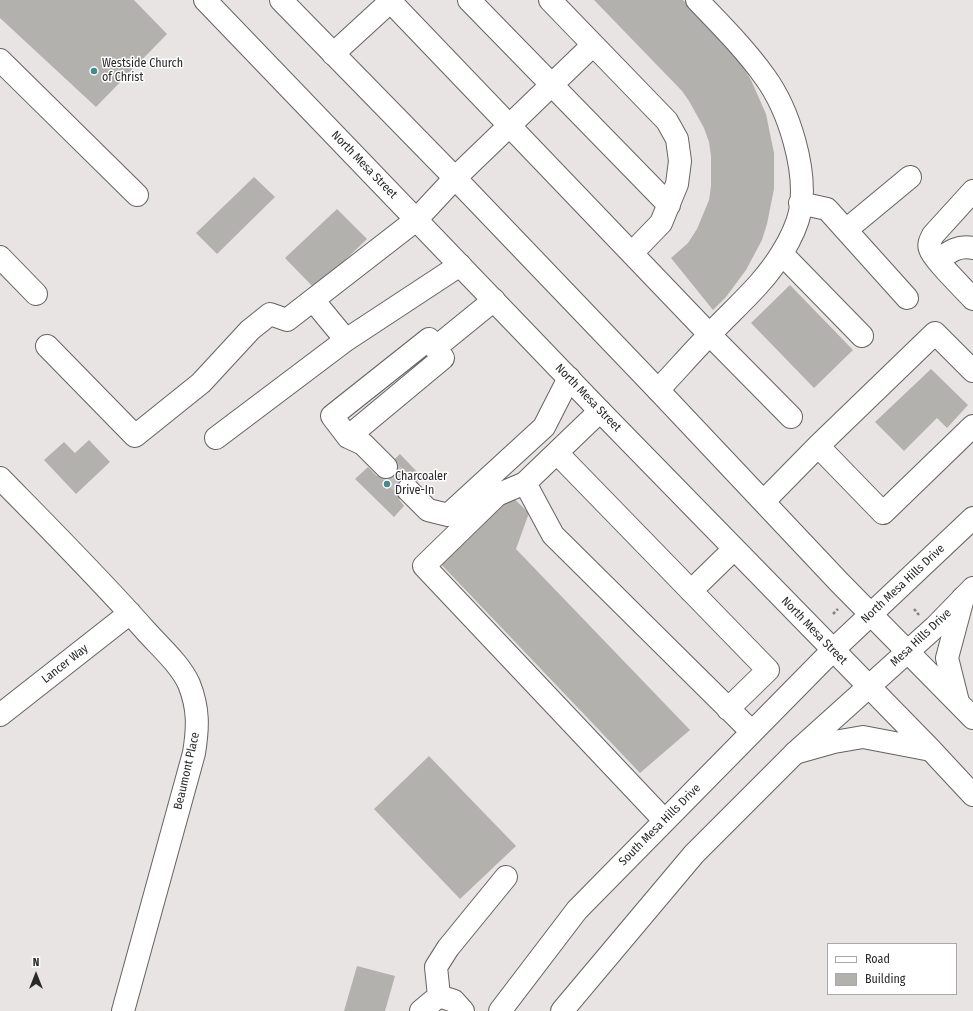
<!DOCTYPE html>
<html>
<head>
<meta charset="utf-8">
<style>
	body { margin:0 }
	#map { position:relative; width:973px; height:1011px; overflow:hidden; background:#e8e4e4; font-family:"Fira Sans Condensed",sans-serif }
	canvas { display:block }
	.legend { position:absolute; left:827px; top:943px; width:130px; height:52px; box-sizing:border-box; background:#fff; border:1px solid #aaa9a9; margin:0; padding:5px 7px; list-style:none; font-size:12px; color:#2a2929 }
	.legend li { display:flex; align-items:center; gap:8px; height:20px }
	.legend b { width:20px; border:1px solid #aaa9a9 }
	.north { position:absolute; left:16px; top:955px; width:40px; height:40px; -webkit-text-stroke:3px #fff; paint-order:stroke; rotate:0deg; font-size:11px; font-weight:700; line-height:16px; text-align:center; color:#2a2929 }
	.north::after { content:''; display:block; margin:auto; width:14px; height:18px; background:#2a2929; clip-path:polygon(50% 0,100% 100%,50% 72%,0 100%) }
</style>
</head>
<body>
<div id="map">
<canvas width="973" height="1011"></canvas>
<ul class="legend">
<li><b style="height:5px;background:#fff"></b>Road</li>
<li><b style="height:11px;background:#b3b1ae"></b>Building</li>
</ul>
<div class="north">N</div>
</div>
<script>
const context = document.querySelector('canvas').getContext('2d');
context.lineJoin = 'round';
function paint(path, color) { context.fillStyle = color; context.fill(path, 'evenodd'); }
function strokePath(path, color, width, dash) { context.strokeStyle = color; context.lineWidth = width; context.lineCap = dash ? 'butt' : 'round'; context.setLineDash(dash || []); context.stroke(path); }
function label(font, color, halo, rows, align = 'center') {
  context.font = font + ' "Fira Sans Condensed",sans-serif'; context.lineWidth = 3; context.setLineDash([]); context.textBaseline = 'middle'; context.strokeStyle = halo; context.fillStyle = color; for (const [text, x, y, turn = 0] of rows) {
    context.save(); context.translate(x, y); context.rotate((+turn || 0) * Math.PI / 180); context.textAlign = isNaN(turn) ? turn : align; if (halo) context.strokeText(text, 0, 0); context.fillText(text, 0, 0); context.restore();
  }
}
paint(new Path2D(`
	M0 0H134L167 34 96 107 0 18Z
	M594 0H683L727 46 740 62 751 80 766 114 774 153V189L767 224 762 240 746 270 726 297 713 310 671 258 688 243 697 229 709 200 711 186V156L709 142 704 128 689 101 682 91Z
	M254 177 275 197 217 254 196 233Z
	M337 209 367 239 315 289 285 258Z
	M790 285 853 350 814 388 751 323Z
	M931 369 968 405 947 428 937 418 904 451 875 422Z
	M89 440 110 462 76 494 44 460 64 442 75 453Z
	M400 454 422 477 399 499 404 506 394 517 355 479 368 467 377 476Z
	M509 494 529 513 516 549 690 730 640 773 438 561Z
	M429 756 516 846 460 899 374 809Z
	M357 966 395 976 385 1011H344Z`), '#b3b1ae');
strokePath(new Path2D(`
	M386 467 408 490`), '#c2bfbf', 22, [22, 11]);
const minor = new Path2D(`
	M389 0 709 334 791 417
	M469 0 669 205
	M550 0 667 121 677 139 680 161 677 184 661 223 632 253
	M333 54 392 0
	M0 60 137 195
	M973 191 933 235C931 239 928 244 930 249 933 259 964 289 973 299
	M800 203 827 209 907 298
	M846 230 910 177
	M782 254 862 336
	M0 257 36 294
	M938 260C949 252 958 245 973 248
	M313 300 346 340
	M47 346 135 436 201 383 250 330 270 314 287 320 416 220 455 178 593 45
	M435 348 494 300
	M658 390C677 370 695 349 714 330 738 305 764 283 782 253 790 240 797 226 800 212 808 171 789 110 765 77 745 49 721 25 697 0
	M600 411 525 483 497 495 424 566 664 820
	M348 437 443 358 429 339 332 416 348 437 363 444 386 467
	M216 438 346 340 460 265
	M818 446 883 513 973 426
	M557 453 768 670 728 709
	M0 478C49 528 99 578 145 630 160 647 180 664 189 684 199 709 198 728 194 753L123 1011
	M525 483 553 535 752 732
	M408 490 428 510 448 515 544 427 569 378
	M764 501 818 446 935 333 973 371
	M691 591 734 549
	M0 715 130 613
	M439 996 436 967 448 948 506 877
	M421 1011 439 996 454 1001 463 1011
	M500 1011 577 910 833 650 973 518
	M562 1011 694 854 795 753 935 627 973 588`);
const major = new Path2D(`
	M205 0 600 411 931 750 973 795
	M281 0 455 178 658 390 839 582 973 718
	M958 702 947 658 963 598
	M795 753 834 742 863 737 931 750`);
strokePath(minor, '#656261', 24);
strokePath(major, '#656261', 24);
strokePath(new Path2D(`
	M914 609 919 615
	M833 614 838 609`), '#848181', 2.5, [3, 2]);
strokePath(minor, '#fff', 22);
strokePath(major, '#fff', 22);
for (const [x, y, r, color] of [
	[94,71,4,"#438b8e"],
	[387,484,4,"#438b8e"]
]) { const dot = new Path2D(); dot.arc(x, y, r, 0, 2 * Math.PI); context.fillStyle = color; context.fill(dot); strokePath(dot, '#fff', 1.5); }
label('12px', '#2a2929', '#fff', [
	["Westside Church",102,64],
	["of Christ",102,78],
	["Charcoaler",395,477],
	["Drive-In",395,491]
], 'left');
label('12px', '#2a2929', '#fff', [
	["North Mesa Street",364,165,46],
	["North Mesa Street",588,398,46],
	["North Mesa Hills Drive",903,584,-43],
	["North Mesa Street",814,631,46],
	["Mesa Hills Drive",921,638,-43],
	["Lancer Way",65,664,-38],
	["Beaumont Place",187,771,-77],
	["South Mesa Hills Drive",660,825,-45]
]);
</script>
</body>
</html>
